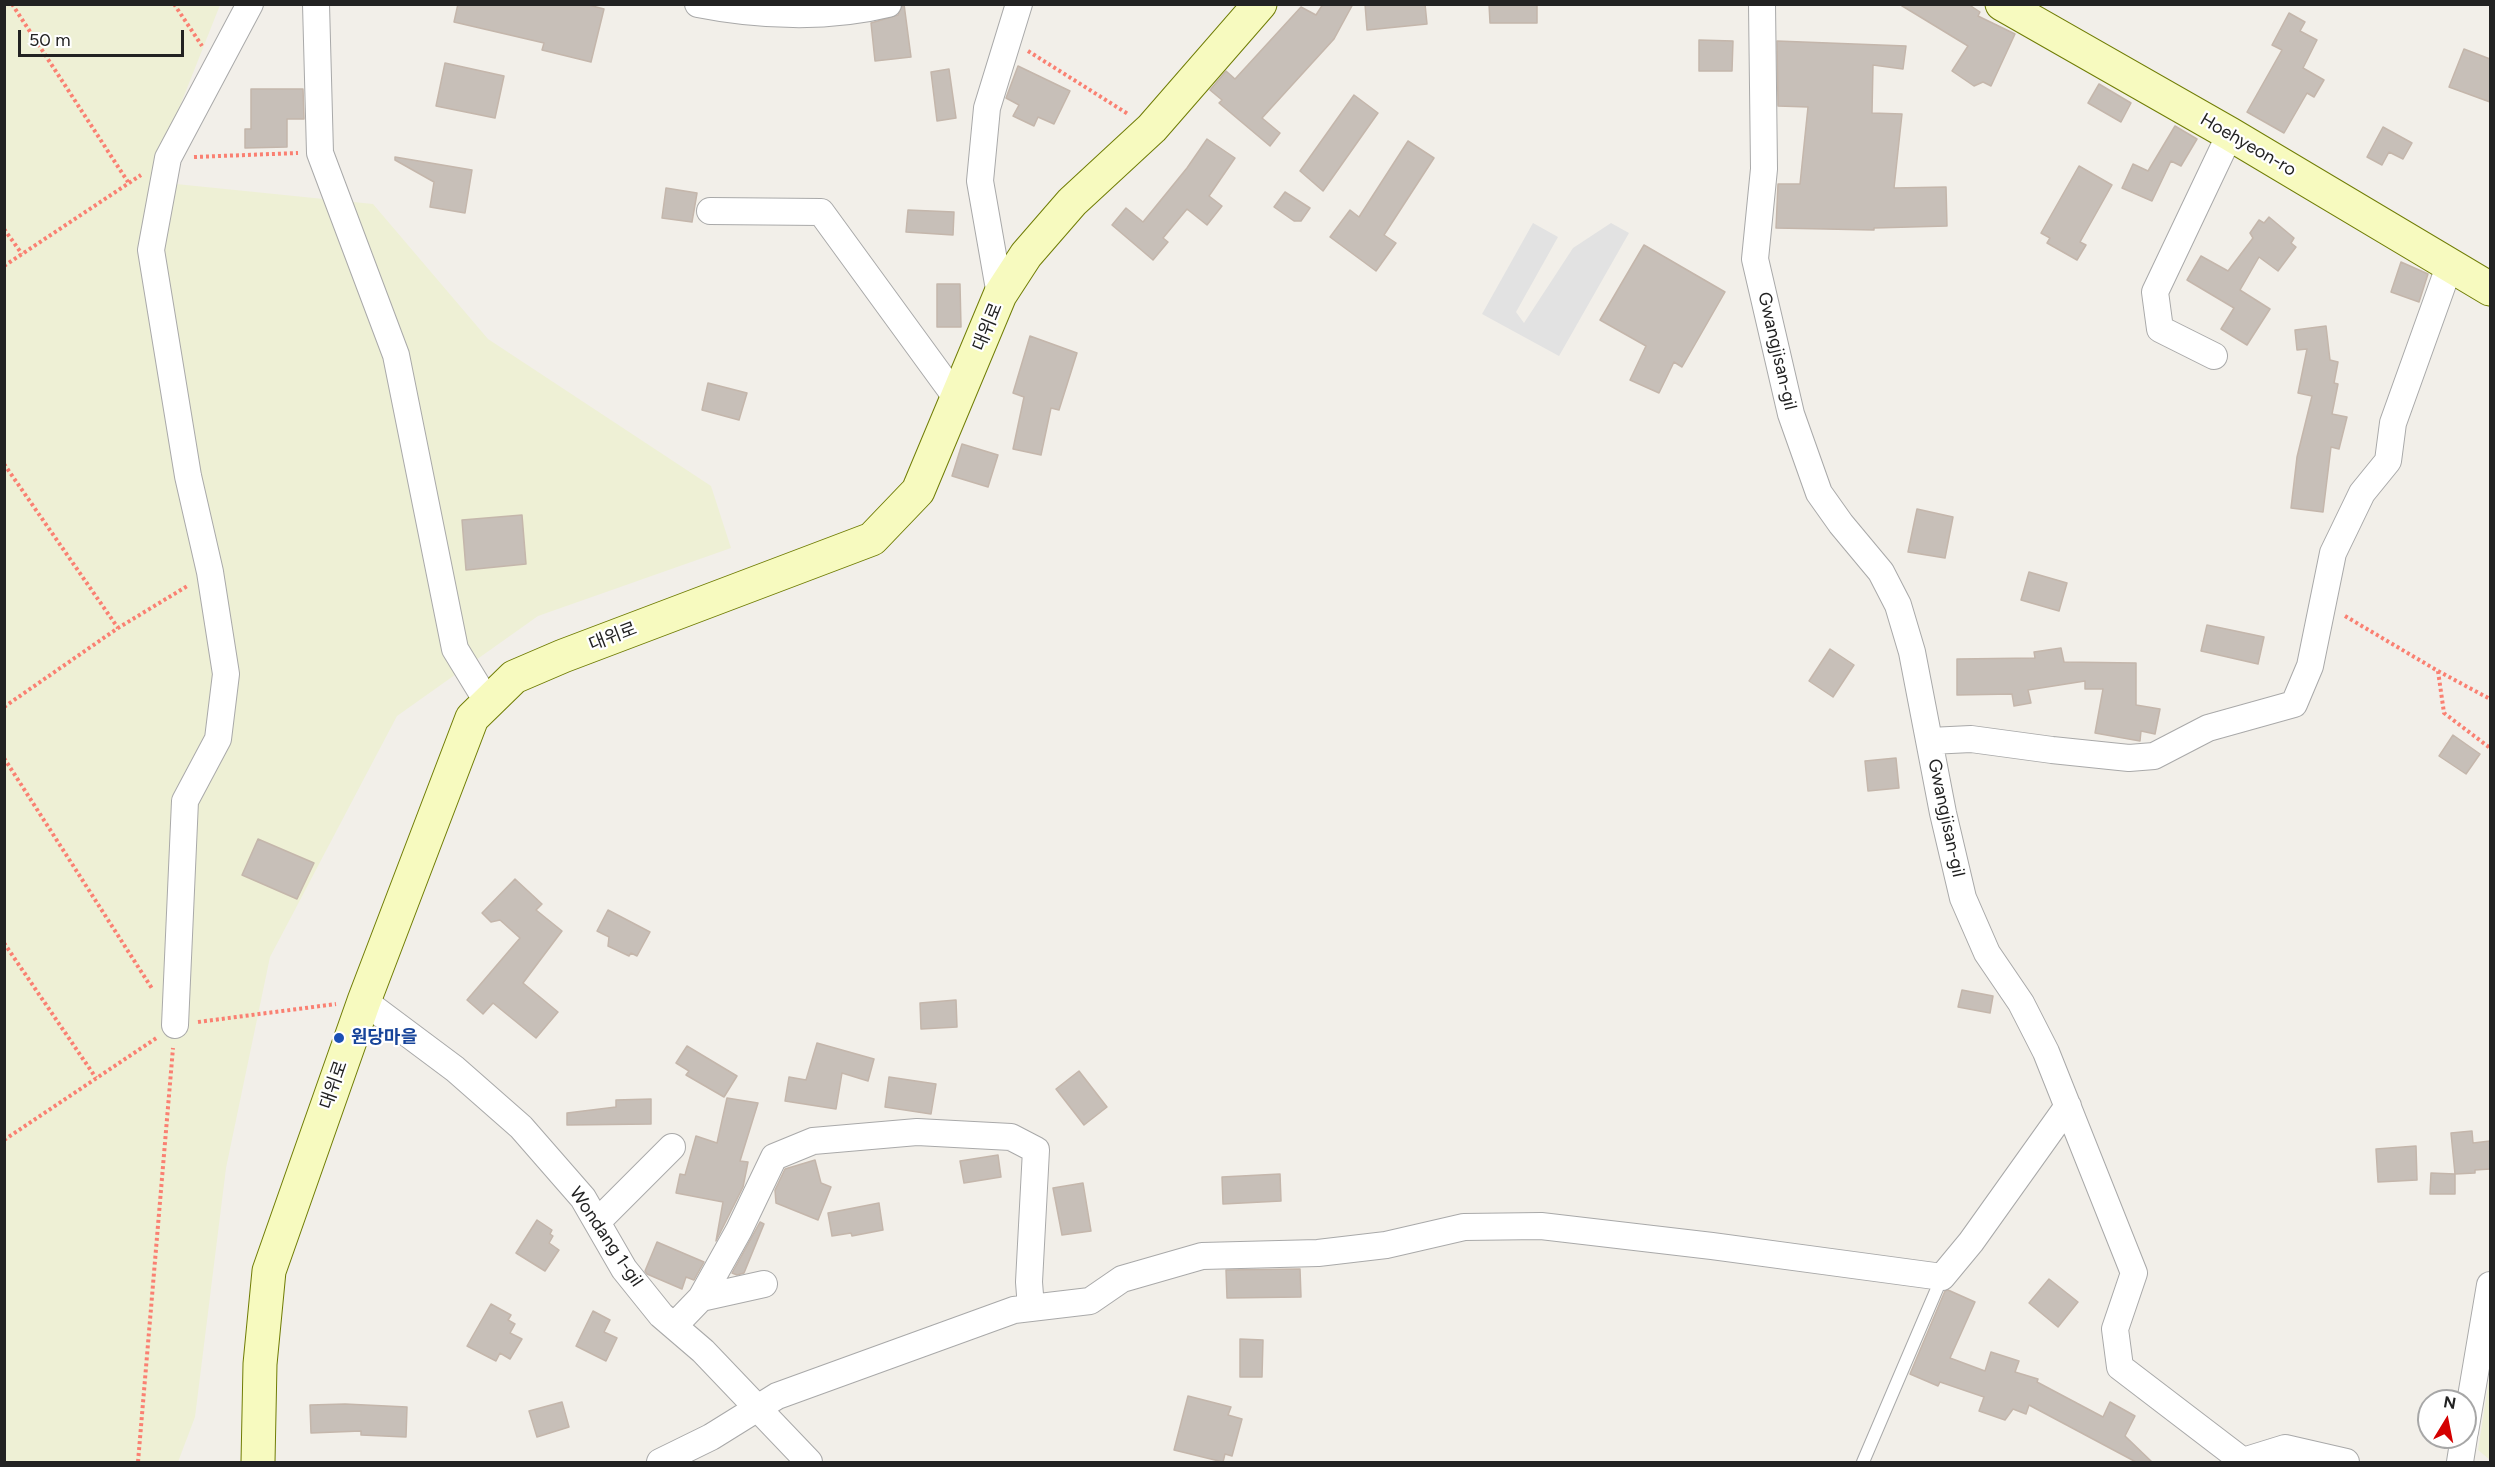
<!DOCTYPE html>
<html>
<head>
<meta charset="utf-8">
<style>
	body { margin:0 }
	#map { position:relative; width:2495px; height:1467px; overflow:hidden; background:#f2efe9; font-family:Figtree,sans-serif }
	canvas { display:block }
	.frame { position:absolute; inset:0; border:6px solid #222; pointer-events:none }
	.north { position:absolute; left:2417px; top:1389px; width:60px; height:60px; box-sizing:border-box; background:#fff; border:2px solid #a7a7a7; border-radius:50%; rotate:10deg; font-size:16px; font-weight:700; line-height:24px; text-align:center; color:#222 }
	.north::after { content:''; display:block; margin:auto; width:21px; height:27px; background:#d40000; clip-path:polygon(50% 0,100% 100%,50% 72%,0 100%) }
	.scale { position:absolute; left:18px; top:30px; width:166px; height:27px; box-sizing:border-box; border:3px solid #222; border-top:0; padding-left:8px; font-size:18px; line-height:21px; white-space:nowrap; color:#222; -webkit-text-stroke:4px #fff; paint-order:stroke }
</style>
</head>
<body>
<div id="map">
<canvas width="2495" height="1467"></canvas>
<div class="frame"></div>
<div class="north">N</div>
<div class="scale">50 m</div>
</div>
<script>
const context = document.querySelector('canvas').getContext('2d');
context.lineJoin = 'round';
function paint(path, color) { context.fillStyle = color; context.fill(path, 'evenodd'); }
function strokePath(path, color, width, dash) { context.strokeStyle = color; context.lineWidth = width; context.lineCap = dash ? 'butt' : 'round'; context.setLineDash(dash || []); context.stroke(path); }
function label(font, color, halo, rows, align = 'center') {
  context.font = font + ' Figtree,"Noto Sans KR",sans-serif'; context.lineWidth = 4.5; context.setLineDash([]); context.textBaseline = 'middle'; context.strokeStyle = halo; context.fillStyle = color; for (const [text, x, y, turn = 0] of rows) {
    context.save(); context.translate(x, y); context.rotate((+turn || 0) * Math.PI / 180); context.textAlign = isNaN(turn) ? turn : align; if (halo) context.strokeText(text, 0, 0); context.fillText(text, 0, 0); context.restore();
  }
}
paint(new Path2D(`
	M5 5H220L174 121 176 184 373 204 488 339 711 486 731 548 538 616 397 716 270 957 226 1168 195 1417 178 1462H5Z
	M2490 1373V1460L2478 1450Z`), '#eef0d5');
paint(new Path2D(`
	M1533 223 1558 237 1516 312 1524 323 1573 248 1611 223 1629 233 1559 356 1482 314Z`), '#e2e2e2');
const building = new Path2D(`
	M458 4H585L604 9 591 62 542 50 544 43 454 22Z
	M903 4H904L911 57 875 61 871 23 898 15Z
	M1323 4H1353L1334 39 1262 118 1280 133 1270 146 1219 103 1222 100 1210 90 1226 71 1235 79 1301 7 1316 15Z
	M1365 4H1425L1427 24 1367 30Z
	M1489 4H1537V23H1490Z
	M1899 4H1968L1980 12 1978 16 2015 34 1991 86 1983 82 1974 86 1952 71 1968 46Z
	M2289 13 2305 22 2300 31 2317 40 2303 68 2324 80 2314 97 2307 93 2284 133 2247 112 2282 50 2272 45Z
	M1699 40 1733 41 1732 71H1699Z
	M1777 41 1906 46 1903 69 1873 65 1872 113 1902 114 1894 188 1946 187 1947 226 1874 228V230L1776 228 1778 184H1800L1808 107 1778 106Z
	M2464 49 2490 59V102L2449 87Z
	M445 63 504 76 495 118 436 106Z
	M1018 66 1070 91 1054 124 1038 117 1034 126 1013 116 1019 105 1006 98Z
	M949 69 956 118 937 121 931 72Z
	M2099 84 2131 103 2121 122 2088 103Z
	M251 89H303L304 119H287V147L245 148V129H251Z
	M1354 95 1378 113 1323 191 1300 171Z
	M2175 126 2197 139 2181 166 2171 161 2152 201 2122 188 2133 164 2148 171Z
	M2383 127 2412 143 2403 159 2389 152 2382 165 2367 157Z
	M1207 139 1235 158 1209 196 1222 206 1207 225 1187 209 1163 238 1168 242 1153 260 1112 225 1126 208 1143 222 1187 168Z
	M1408 141 1434 158 1384 235 1396 243 1376 271 1330 237 1350 210 1359 217Z
	M395 157 472 170 465 213 430 207 434 182 395 160Z
	M2079 166 2112 185 2080 242 2086 245 2077 260 2047 243 2050 238 2041 233Z
	M666 188 697 193 692 222 662 218Z
	M1285 192 1310 208 1301 221H1294L1274 207Z
	M908 210 954 212 953 235 906 232Z
	M2269 217 2294 238 2291 243 2296 247 2278 271 2259 257 2240 290 2270 309 2247 345 2221 329 2234 308 2187 280 2201 256 2228 271 2253 238 2250 233 2259 220 2264 223Z
	M1644 245 1725 292 1682 367 1674 362 1659 393 1630 380 1646 346 1600 320Z
	M2401 262 2428 274 2419 302 2391 292Z
	M937 284H960L961 327H937Z
	M2326 326 2330 360 2338 362 2334 383 2338 384 2332 414 2347 417 2339 449 2331 447 2323 512 2291 508 2297 457 2312 396 2298 393 2307 349 2297 350 2295 330Z
	M1030 336 1077 353 1059 410 1051 408 1041 455 1013 449 1024 397 1013 393Z
	M708 383 747 393 739 420 702 410Z
	M962 444 998 455 988 487 952 476Z
	M1917 509 1953 517 1945 558 1908 552Z
	M522 515 526 564 466 570 462 520Z
	M2029 572 2067 583 2059 611 2021 600Z
	M2207 625 2264 637 2258 664 2201 651Z
	M2061 648 2064 662 2136 663V705L2160 709 2155 734 2141 731 2140 741 2095 733 2103 689H2085V681L2028 690 2031 703 2014 706 2012 694 1957 695V659L2035 658 2034 652Z
	M1830 649 1854 665 1833 697 1809 681Z
	M2453 735 2480 754 2466 774 2439 756Z
	M1896 758 1899 788 1868 791 1865 761Z
	M258 839 314 863 297 899 242 875Z
	M515 879 542 904 536 910 562 931 523 983 558 1012 536 1038 493 1003 483 1014 467 1000 520 938 500 920 491 922 482 913Z
	M608 910 650 932 637 956 631 953 629 956 608 946 609 937 597 931Z
	M1962 990 1993 996 1990 1013 1958 1007Z
	M956 1000 957 1027 921 1029 920 1003Z
	M817 1043 874 1059 868 1081 842 1073 836 1109 785 1101 789 1077 806 1080Z
	M687 1046 737 1076 724 1097 686 1075 689 1071 676 1063Z
	M1079 1071 1107 1107 1084 1125 1056 1089Z
	M889 1077 936 1084 931 1114 885 1107Z
	M727 1098 758 1103 740 1161 748 1162 743 1187 716 1241 723 1202 676 1193 680 1174 685 1175 696 1136 717 1143Z
	M651 1099V1124L567 1125V1113L616 1107V1100Z
	M2472 1131 2473 1143 2490 1141V1169L2475 1170V1173L2455 1174 2451 1133Z
	M2416 1146 2417 1180 2378 1182 2376 1149Z
	M998 1155 1001 1177 964 1183 960 1161Z
	M815 1160 821 1183 831 1187 818 1220 776 1203 775 1190 785 1169Z
	M2431 1173 2455 1174V1194H2430Z
	M1280 1174 1281 1201 1223 1204 1222 1177Z
	M1083 1183 1091 1231 1062 1235 1053 1188Z
	M879 1203 883 1230 852 1236 851 1233 832 1236 828 1213Z
	M537 1220 552 1230 550 1234 553 1236 549 1243 559 1250 545 1271 516 1253Z
	M760 1222 764 1224 744 1273 737 1275 732 1273Z
	M657 1242 704 1262 694 1280 686 1277 682 1289 647 1274 645 1271Z
	M1300 1269 1301 1297 1227 1298 1226 1270Z
	M2049 1279 2078 1302 2058 1327 2029 1303Z
	M1948 1290 1975 1302 1950 1358 1985 1371 1991 1352 2019 1361 2015 1372 2038 1379 2037 1382 2103 1417 2110 1402 2135 1416 2125 1436 2152 1462H2136L2029 1405 2026 1414 2013 1409 2005 1420 1979 1411 1984 1397 1940 1382 1938 1386 1910 1374 1945 1291Z
	M491 1304 511 1315 508 1320 515 1324 510 1333 522 1339 510 1359 500 1353 496 1361 467 1346Z
	M593 1311 610 1320 604 1332 617 1338 606 1361 576 1346Z
	M1240 1339 1263 1340 1262 1377H1240Z
	M1188 1396 1231 1407 1228 1415 1242 1419 1232 1456 1225 1454 1223 1462 1174 1450Z
	M562 1402 569 1427 537 1437 529 1411Z
	M345 1404 407 1407 406 1437 361 1435V1431L311 1433 310 1405Z`);
paint(building, '#c7bfb8');
strokePath(building, '#c4b6ab', 1.5);
const lane = new Path2D(`
	M1863 1462 1942 1277`);
const street = new Path2D(`
	M316 4 320 153 396 355 455 649 488 703
	M698 4C758 16 829 19 888 4
	M1762 4 1764 169 1755 259 1791 414 1819 493 1841 524 1881 572 1898 605 1912 652 1943 813 1963 898 1987 953 2021 1003 2046 1052 2134 1273 2115 1329 2120 1367 2243 1461 2285 1448 2346 1462
	M710 211 821 212 958 400
	M1000 295 980 181 987 108 1019 4
	M2214 356 2160 329 2155 292 2230 134
	M1930 741 1971 739 2052 750 2129 758 2154 756 2208 728 2294 704 2310 666 2333 553 2362 493 2388 461 2393 423 2450 264
	M364 1001 455 1069 521 1127 583 1198 624 1269 661 1315 703 1351 809 1462
	M175 1025 185 801 218 739 226 674 210 572 188 476 151 250 168 158 250 4
	M597 1222 672 1147
	M701 1298 739 1230 774 1157 813 1141 917 1132 1011 1137 1036 1150 1029 1282 1031 1308
	M674 1326 701 1298 764 1284
	M2465 1432 2490 1285
	M660 1462 711 1437 777 1396 1014 1310 1090 1301 1122 1279 1202 1256 1318 1253 1386 1245 1464 1227 1541 1226 1712 1246 1942 1277 1971 1242 2068 1106
	M2460 1462 2464 1437`);
const secondary = new Path2D(`
	M2002 4 2230 134 2490 289
	M258 1462 260 1364 269 1271 364 1001 472 718 514 677 563 656 872 539 918 491 1000 295 1026 255 1072 202 1152 128 1260 4`);
strokePath(lane, '#a9a9a9', 14);
strokePath(street, '#a9a9a9', 28);
strokePath(secondary, '#707d05', 35);
strokePath(new Path2D(`
	M12 4 128 182
	M174 4 202 46
	M1028 51 1128 114
	M194 157 298 153
	M4 229 22 254
	M4 266 141 175
	M4 464 118 628
	M2345 616 2438 671 2444 713 2490 748
	M2438 671 2490 699
	M4 707 118 628 189 585
	M4 758 153 990
	M4 943 96 1078
	M198 1022 336 1004
	M4 1140 158 1037
	M138 1462 173 1048`), '#fa8072', 4, [3, 3]);
strokePath(lane, '#fff', 12);
strokePath(street, '#fff', 26);
strokePath(secondary, '#f7fabf', 33);
for (const [x, y, r, color] of [
	[339,1038,6,"#1a4fb4"]
]) { const dot = new Path2D(); dot.arc(x, y, r, 0, 2 * Math.PI); context.fillStyle = color; context.fill(dot); strokePath(dot, '#fff', 2); }
label('18px', '#222', '#fff', [
	["Hoehyeon-ro",2248,145,30],
	["대위로",988,327,-68],
	["Gwangjisan-gil",1777,351,77],
	["대위로",613,637,-21],
	["Gwangjisan-gil",1946,818,78],
	["대위로",334,1085,-71],
	["Wondang 1-gil",606,1237,56]
]);
label('bold 18px', '#164399', '#fff', [
	["원당마을",351,1038]
], 'left');
</script>
</body>
</html>
